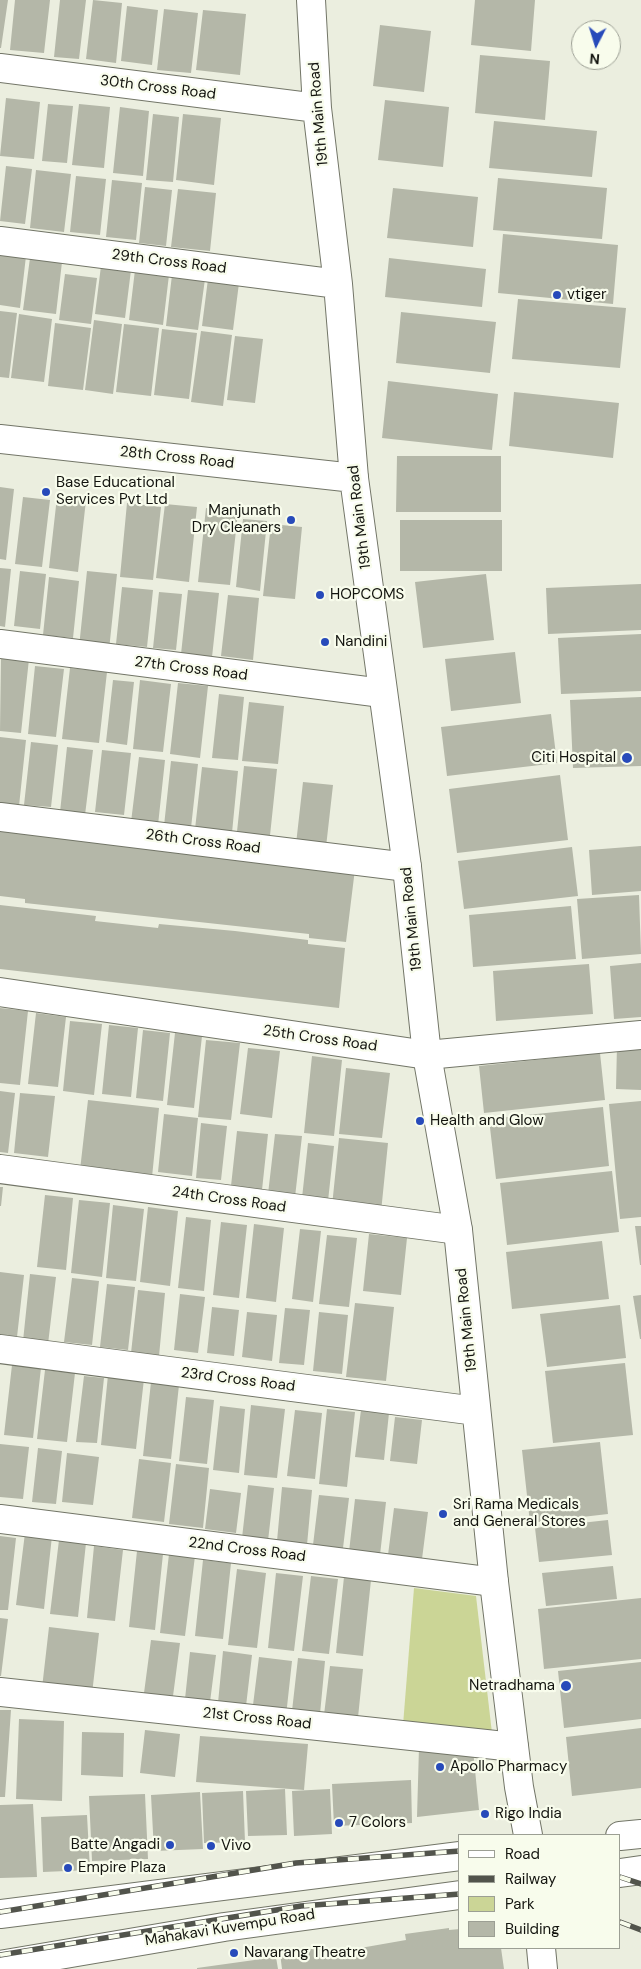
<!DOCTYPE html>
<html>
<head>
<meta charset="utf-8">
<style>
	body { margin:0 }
	#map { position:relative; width:641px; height:1969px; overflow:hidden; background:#ebeedf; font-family:"DM Sans",sans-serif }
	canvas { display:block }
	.legend { position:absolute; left:458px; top:1834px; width:162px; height:115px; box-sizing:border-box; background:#f8fcec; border:1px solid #9c9f94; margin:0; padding:6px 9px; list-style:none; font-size:15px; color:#13140f }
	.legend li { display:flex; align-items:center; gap:10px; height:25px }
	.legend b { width:25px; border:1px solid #9c9f94 }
	.north { position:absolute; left:571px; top:20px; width:50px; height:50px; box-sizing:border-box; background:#f8fcec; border:1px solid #9c9f94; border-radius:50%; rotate:185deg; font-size:14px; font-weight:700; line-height:20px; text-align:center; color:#13140f }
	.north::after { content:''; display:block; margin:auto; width:18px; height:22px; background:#274aba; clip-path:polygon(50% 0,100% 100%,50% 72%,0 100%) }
</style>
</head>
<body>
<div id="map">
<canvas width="641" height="1969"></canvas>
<ul class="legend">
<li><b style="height:6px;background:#fff"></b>Road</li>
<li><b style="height:6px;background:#52544c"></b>Railway</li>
<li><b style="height:14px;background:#cbd596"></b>Park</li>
<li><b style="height:14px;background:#b4b7a8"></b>Building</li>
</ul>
<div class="north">N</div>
</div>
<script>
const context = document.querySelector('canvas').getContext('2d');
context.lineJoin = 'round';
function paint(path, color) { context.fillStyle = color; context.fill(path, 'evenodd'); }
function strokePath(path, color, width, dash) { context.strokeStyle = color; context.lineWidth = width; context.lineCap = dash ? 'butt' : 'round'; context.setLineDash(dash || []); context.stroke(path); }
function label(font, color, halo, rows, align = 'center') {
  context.font = font + ' "DM Sans",sans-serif'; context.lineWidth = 4.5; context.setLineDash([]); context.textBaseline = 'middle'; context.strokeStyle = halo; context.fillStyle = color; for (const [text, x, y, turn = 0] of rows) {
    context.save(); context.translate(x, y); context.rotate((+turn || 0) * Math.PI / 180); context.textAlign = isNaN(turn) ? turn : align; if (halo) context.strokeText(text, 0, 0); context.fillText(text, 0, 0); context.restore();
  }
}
paint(new Path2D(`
	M414 1588 476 1596 492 1733 403 1725Z`), '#cbd596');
paint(new Path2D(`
	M0 0H8L1 48H0Z
	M15 0H50L44 53 10 50Z
	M60 0H86L79 59 54 57Z
	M93 0 122 3 116 63 86 59Z
	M475 0H535L531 51 471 45Z
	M127 6 158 10 152 65 121 61Z
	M164 9 198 13 191 73 157 70Z
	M203 10 246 14 240 75 196 70Z
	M380 25 431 31 424 92 373 86Z
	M480 55 550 61 545 120 475 113Z
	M6 98 40 102 34 159 0 156Z
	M385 100 449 107 443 167 378 160Z
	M48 104 73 106 67 163 42 161Z
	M79 104 110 107 104 168 72 165Z
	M120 107 149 111 143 176 113 173Z
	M153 114 179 117 173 182 146 180Z
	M183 114 221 118 214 185 176 180Z
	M494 121 597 131 592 177 489 168Z
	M6 166 32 169 25 224 0 221Z
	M36 170 71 174 64 232 30 228Z
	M76 176 106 179 100 235 70 232Z
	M498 178 607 188 602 239 493 230Z
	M112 180 142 183 136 240 106 237Z
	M145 187 172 190 166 246 139 243Z
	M393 188 478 197 473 247 387 238Z
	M178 189 216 193 210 251 171 247Z
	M503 234 618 245 613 304 498 293Z
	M0 253 26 256 20 308 0 305Z
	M30 258 62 262 56 314 23 310Z
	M389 258 486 269 482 307 385 297Z
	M101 266 131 270 125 318 95 314Z
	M135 270 169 275 163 325 129 320Z
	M65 274 97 278 91 324 59 320Z
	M172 275 205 279 198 330 166 326Z
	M208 279 239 283 233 330 202 326Z
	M518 299 626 308 620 368 512 359Z
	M0 311 17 313 9 378 0 377Z
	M401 312 496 322 490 373 396 363Z
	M19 314 52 319 44 382 11 378Z
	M94 320 122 324 113 394 85 390Z
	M55 323 91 328 83 390 48 386Z
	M124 324 159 328 151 396 116 392Z
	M162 329 197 333 189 399 154 395Z
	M201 331 232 335 223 406 191 402Z
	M235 336 263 339 255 403 227 400Z
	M388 381 498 394 492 450 382 438Z
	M514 392 619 403 613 458 509 446Z
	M397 456H501V512H396Z
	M0 487 14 489 6 560 0 559Z
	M23 497 50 500 42 567 15 564Z
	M57 497 86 500 78 572 49 568Z
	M127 503 161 507 153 580 120 577Z
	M165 504 197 507 189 582 156 578Z
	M206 508 238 512 230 585 198 582Z
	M243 519 267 521 260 591 236 587Z
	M400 520H502V571H400Z
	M271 524 302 527 295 599 263 596Z
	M0 568 11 569 5 627 0 626Z
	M20 571 46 574 40 629 14 626Z
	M87 571 117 574 109 650 79 647Z
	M486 574 494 640 423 648 415 582Z
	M49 577 79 581 73 638 43 635Z
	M641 584V630L548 634 546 588Z
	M122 587 153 590 147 647 116 644Z
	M188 590 219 593 212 657 181 654Z
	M159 592 182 594 176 650 153 648Z
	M228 595 259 598 253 660 221 656Z
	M641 634V691L561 694 558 638Z
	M515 652 521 703 451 711 445 659Z
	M1 656 29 659 21 733 0 731Z
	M35 666 64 669 56 737 28 734Z
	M70 668 107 672 99 743 62 739Z
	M113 680 134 682 127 745 106 742Z
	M140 680 171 684 163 752 133 749Z
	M178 683 208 686 200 758 170 754Z
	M219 694 244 697 238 760 212 758Z
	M641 697V766L573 768 570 700Z
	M249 702 284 706 278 764 242 761Z
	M551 714 557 763 447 776 441 727Z
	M0 737 26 740 19 806 0 804Z
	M31 742 58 745 51 807 24 805Z
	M67 747 93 750 85 815 60 812Z
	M102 750 131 753 124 815 95 812Z
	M139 757 165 760 158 825 131 822Z
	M171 761 198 764 190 837 163 835Z
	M244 766 277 769 269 845 236 841Z
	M202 767 238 771 231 843 194 838Z
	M560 775 568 840 457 853 449 789Z
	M303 782 333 785 326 847 296 844Z
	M0 830 355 869 346 942 309 938V934L25 903V899L0 896Z
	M641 846V891L592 895 589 850Z
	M572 847 578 896 464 909 458 861Z
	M639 895 641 954 582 959 577 899Z
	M0 905 96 916 95 921 158 928 159 924 235 931 308 940V944L345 948 339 1008 0 969Z
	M571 906 576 959 473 967 469 915Z
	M641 963V1017L614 1019 610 966Z
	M589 964 593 1014 496 1021 493 971Z
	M0 1008 28 1011 20 1085 0 1083Z
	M36 1013 66 1017 58 1087 28 1084Z
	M70 1021 102 1024 94 1095 63 1091Z
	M109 1025 138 1028 131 1097 102 1094Z
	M143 1030 170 1033 163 1101 136 1098Z
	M175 1033 202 1036 194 1108 167 1105Z
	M206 1040 240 1043 231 1120 198 1117Z
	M617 1045 641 1046V1090L616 1089Z
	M248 1048 280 1051 272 1118 240 1114Z
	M600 1053 605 1100 484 1113 479 1066Z
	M312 1056 342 1060 334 1136 304 1133Z
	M346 1068 390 1073 382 1138 339 1134Z
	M0 1091 15 1093 8 1153 0 1152Z
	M20 1093 55 1096 48 1157 14 1153Z
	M88 1100 159 1108 152 1177 80 1170Z
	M641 1101V1217L620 1219 609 1104Z
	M603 1107 609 1166 496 1179 489 1119Z
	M164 1114 198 1118 192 1176 158 1172Z
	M201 1123 227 1126 221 1180 196 1178Z
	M237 1131 268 1134 262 1190 231 1186Z
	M275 1134 302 1136 295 1197 268 1194Z
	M339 1138 388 1143 381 1212 332 1206Z
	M308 1143 334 1146 328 1201 302 1198Z
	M612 1171 619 1232 507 1245 500 1183Z
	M0 1187H3L1 1206H0Z
	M45 1195 73 1198 66 1270 37 1267Z
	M79 1200 110 1203 102 1277 71 1273Z
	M113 1205 144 1209 136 1281 106 1278Z
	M148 1207 178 1211 170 1286 140 1282Z
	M186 1217 211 1220 204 1291 178 1288Z
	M221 1222 247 1225 239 1298 213 1295Z
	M254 1224 284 1228 276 1302 246 1298Z
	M635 1226H641V1265H640Z
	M300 1229 321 1231 313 1302 292 1299Z
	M369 1234 407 1238 401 1295 363 1291Z
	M327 1235 357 1238 349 1307 319 1304Z
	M602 1241 609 1299 512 1309 506 1252Z
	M0 1272 24 1275 17 1337 0 1335Z
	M30 1274 56 1277 48 1344 23 1341Z
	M72 1278 99 1281 92 1345 64 1342Z
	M107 1284 135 1287 128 1350 100 1347Z
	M138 1290 165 1293 159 1356 131 1353Z
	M180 1294 205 1297 198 1353 174 1350Z
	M641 1295V1339H640L633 1296Z
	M355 1303 394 1307 386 1381 346 1377Z
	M620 1305 626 1358 547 1367 540 1314Z
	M212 1307 239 1310 234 1356 207 1353Z
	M285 1308 310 1310 304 1365 279 1363Z
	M247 1312 277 1315 272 1361 242 1357Z
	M319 1312 348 1315 342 1374 313 1371Z
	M625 1363 633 1435 553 1443 545 1371Z
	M12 1365 41 1368 33 1438 4 1435Z
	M45 1370 75 1373 67 1442 37 1439Z
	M108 1375 144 1379 136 1449 101 1445Z
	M84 1376 104 1378 97 1443 76 1442Z
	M151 1382 179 1385 171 1459 143 1456Z
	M186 1397 214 1400 207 1464 179 1461Z
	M251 1405 285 1409 277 1478 244 1475Z
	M220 1406 245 1409 239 1473 213 1470Z
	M327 1409 355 1412 347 1487 319 1484Z
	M295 1410 322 1413 315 1479 287 1476Z
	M361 1410 389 1413 384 1460 355 1457Z
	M395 1417 422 1420 417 1464 390 1461Z
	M600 1442 608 1514 530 1523 522 1450Z
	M0 1444 29 1447 23 1499 0 1497Z
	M38 1448 62 1451 56 1504 32 1502Z
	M67 1453 99 1457 93 1505 62 1502Z
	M139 1459 171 1463 164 1522 132 1518Z
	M176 1464 209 1468 203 1528 169 1524Z
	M248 1485 274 1488 268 1541 242 1538Z
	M282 1487 312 1490 307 1545 277 1541Z
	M210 1489 241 1493 236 1533 205 1529Z
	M319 1495 349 1498 343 1548 313 1545Z
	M355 1499 386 1502 380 1555 349 1552Z
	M394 1508 428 1512 422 1559 388 1555Z
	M608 1520 612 1555 539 1562 535 1528Z
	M25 1533 52 1536 44 1609 16 1605Z
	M0 1536 16 1538 8 1610H0Z
	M59 1540 86 1543 78 1617 50 1614Z
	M94 1546 123 1550 115 1621 87 1618Z
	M137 1551 163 1554 155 1630 129 1627Z
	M169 1554 195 1556 185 1636 160 1633Z
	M203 1560 231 1563 223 1639 195 1636Z
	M613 1566 617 1599 546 1606 542 1573Z
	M237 1569 266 1573 257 1648 228 1645Z
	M276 1573 303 1576 294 1651 268 1648Z
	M311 1576 338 1579 329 1654 302 1651Z
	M344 1577 371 1580 363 1656 336 1653Z
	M641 1598V1659L544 1669 538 1609Z
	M0 1618 8 1619 1 1676H0Z
	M49 1627 99 1633 92 1694 42 1688Z
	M151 1640 180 1643 173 1696 144 1693Z
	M223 1651 252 1655 246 1706 218 1703Z
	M190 1652 216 1655 210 1702 185 1699Z
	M259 1657 292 1661 286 1716 252 1713Z
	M298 1658 325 1661 320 1714 292 1711Z
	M641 1662V1719L564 1728 558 1671Z
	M330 1666 363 1669 357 1727 323 1723Z
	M0 1710H11L5 1797H0Z
	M19 1719 64 1721 62 1801 16 1799Z
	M641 1728V1788L572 1796 566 1737Z
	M145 1730 180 1734 175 1777 140 1773Z
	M82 1732 124 1733 123 1777 81 1775Z
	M200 1736 308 1744 304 1790 196 1782Z
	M419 1747 473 1750 479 1810 417 1817Z
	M411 1780 412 1823 334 1826 332 1784Z
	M285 1789 287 1835 248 1836 246 1791Z
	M330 1789 332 1834 294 1836 292 1791Z
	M243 1791 245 1842 204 1843 202 1793Z
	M200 1792 203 1849 154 1851 151 1795Z
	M145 1794 148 1859 92 1861 89 1796Z
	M33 1804 37 1877 0 1878V1805Z
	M87 1815 90 1870 43 1872 41 1817Z
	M449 1928V1930L460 1929V1948H501L504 1969H282L280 1953 325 1947 326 1951 366 1947 406 1940 405 1934Z
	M276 1957 278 1969H197V1968Z`), '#b4b7a8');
const street = new Path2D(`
	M311 0 317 108 338 284 354 478
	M0 68 317 108
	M0 241 338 284
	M0 644 382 693
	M0 817 407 867
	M0 992 427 1055 641 1035
	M0 1169 458 1230
	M0 1519 494 1582
	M0 1692 514 1747`);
const secondary = new Path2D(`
	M0 439 354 478 407 867 427 1055 458 1230 494 1582 519 1787 528 1835
	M0 1349 476 1411
	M620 1836 641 1834
	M620 1873 641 1870
	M0 1914 460 1856
	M541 1948 543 1969
	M0 1965 224 1927 460 1895`);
strokePath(street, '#727567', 30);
strokePath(secondary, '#727567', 30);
strokePath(street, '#fff', 28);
strokePath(secondary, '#fff', 28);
const rail = new Path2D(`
	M620 1877 641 1884
	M0 1912 296 1863 460 1851
	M620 1922 641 1930
	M0 1955 301 1906 460 1894`);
strokePath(rail, '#52544c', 5.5);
strokePath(rail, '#f8fcec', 4, [11]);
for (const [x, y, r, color] of [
	[557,295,5,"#274aba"],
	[46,492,5,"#274aba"],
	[291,520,5,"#274aba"],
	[320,595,5,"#274aba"],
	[325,642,5,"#274aba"],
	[627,758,6,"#274aba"],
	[420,1121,5,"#274aba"],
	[443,1514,5,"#274aba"],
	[566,1686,6,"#274aba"],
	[440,1767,5,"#274aba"],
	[485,1814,5,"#274aba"],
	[339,1823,5,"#274aba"],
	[170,1845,5,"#274aba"],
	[211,1846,5,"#274aba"],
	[68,1868,5,"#274aba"],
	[234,1953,5,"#274aba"]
]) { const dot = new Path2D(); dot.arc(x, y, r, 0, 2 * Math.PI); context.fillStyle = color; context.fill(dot); strokePath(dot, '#f8fcec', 2); }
label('15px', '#13140f', '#f8fcec', [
	["30th Cross Road",158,88,7],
	["19th Main Road",319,114,-95],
	["29th Cross Road",169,262,7],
	["28th Cross Road",177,458,6],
	["19th Main Road",360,517,-97],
	["27th Cross Road",191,669,7],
	["26th Cross Road",203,842,7],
	["19th Main Road",412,919,-96],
	["25th Cross Road",320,1039,8],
	["24th Cross Road",229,1200,8],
	["19th Main Road",467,1320,-96],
	["23rd Cross Road",238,1380,7],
	["22nd Cross Road",247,1550,7],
	["21st Cross Road",257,1719,6],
	["Mahakavi Kuvempu Road",230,1928,-9]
]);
label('15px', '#13140f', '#f8fcec', [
	["vtiger",567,295],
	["Base Educational",56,483],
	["Services Pvt Ltd",56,500],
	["Manjunath",281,511,"right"],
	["Dry Cleaners",281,528,"right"],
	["HOPCOMS",330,595],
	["Nandini",335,642],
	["Citi Hospital",616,758,"right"],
	["Health and Glow",430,1121],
	["Sri Rama Medicals",453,1505],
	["and General Stores",453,1522],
	["Netradhama",555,1686,"right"],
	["Apollo Pharmacy",450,1767],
	["Rigo India",495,1814],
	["7 Colors",349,1823],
	["Batte Angadi",160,1845,"right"],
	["Vivo",221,1846],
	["Empire Plaza",78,1868],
	["Navarang Theatre",244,1953]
], 'left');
</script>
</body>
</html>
